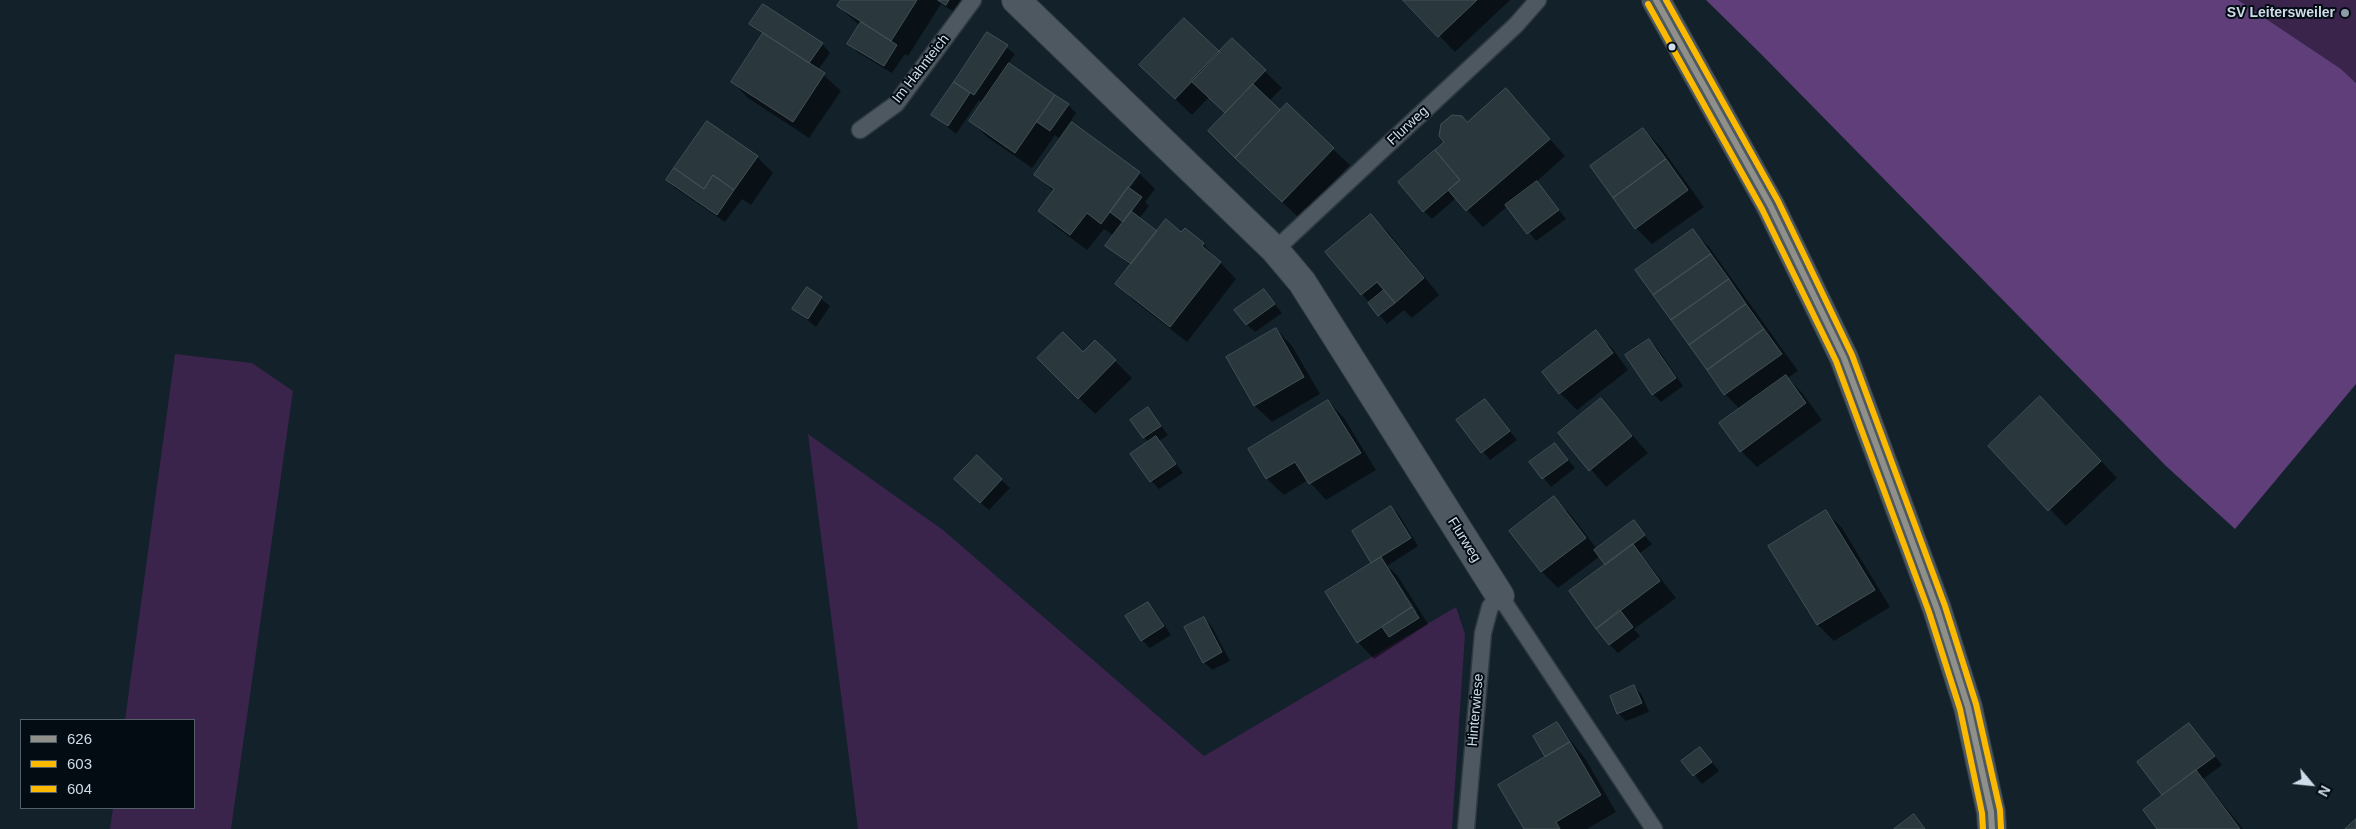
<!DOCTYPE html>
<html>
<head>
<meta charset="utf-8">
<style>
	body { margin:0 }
	#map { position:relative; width:2356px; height:829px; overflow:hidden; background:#12212a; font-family:Arial,sans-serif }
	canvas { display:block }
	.legend { position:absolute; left:20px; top:719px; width:175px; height:90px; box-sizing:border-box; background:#030b13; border:1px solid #545f69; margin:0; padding:6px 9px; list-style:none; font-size:15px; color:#cedde9 }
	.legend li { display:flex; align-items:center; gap:10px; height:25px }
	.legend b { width:25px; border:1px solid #545f69 }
	.north { position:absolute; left:2286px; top:759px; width:50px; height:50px; -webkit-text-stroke:4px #030b13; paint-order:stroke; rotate:118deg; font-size:14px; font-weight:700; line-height:20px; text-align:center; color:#cedde9 }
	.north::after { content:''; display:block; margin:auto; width:18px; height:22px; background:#cedde9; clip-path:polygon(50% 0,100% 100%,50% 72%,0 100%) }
</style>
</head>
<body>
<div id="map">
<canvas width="2356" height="829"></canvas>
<ul class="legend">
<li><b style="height:6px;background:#90908a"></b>626</li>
<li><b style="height:6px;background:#fbba00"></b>603</li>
<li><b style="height:6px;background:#fbba00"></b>604</li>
</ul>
<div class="north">N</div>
</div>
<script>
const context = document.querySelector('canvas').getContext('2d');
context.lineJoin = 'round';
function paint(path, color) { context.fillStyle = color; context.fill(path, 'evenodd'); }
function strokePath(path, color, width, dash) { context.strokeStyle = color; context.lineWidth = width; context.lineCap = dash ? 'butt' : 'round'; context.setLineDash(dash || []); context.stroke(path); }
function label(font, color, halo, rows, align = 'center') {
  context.font = font + ' Arial,sans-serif'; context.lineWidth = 4; context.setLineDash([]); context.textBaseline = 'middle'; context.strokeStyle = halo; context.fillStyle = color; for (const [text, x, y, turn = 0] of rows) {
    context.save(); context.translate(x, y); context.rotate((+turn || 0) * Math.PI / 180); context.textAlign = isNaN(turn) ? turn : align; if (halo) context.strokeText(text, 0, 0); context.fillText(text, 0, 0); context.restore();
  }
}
paint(new Path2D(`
	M2238 0H2356V83L2341 69Z
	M175 354 252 363 293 391 231 829H110L113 808H194V720H125Z
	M808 434 943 530 1204 756 1456 607 1465 634 1452 829H858Z`), '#3a244c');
paint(new Path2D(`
	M1706 0H2238L2341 69 2356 83V384L2235 529 2166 466 1761 54Z`), '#5f3e7a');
paint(new Path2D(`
	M842 0H962L954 12 941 4 908 56 905 54 892 73 857 52 849 43 860 26 838 6Z
	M1405 0H1510L1455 52Z
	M751 24 822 44 830 53 818 70 841 91 809 138 748 98 732 81 763 35Z
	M988 34 1015 54 1008 64 1068 105 1076 113 1059 138 1055 135 1032 168 987 137 971 121 983 103 979 100 956 134 933 115Z
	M1233 40 1282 88 1269 101 1280 112 1333 149 1350 165 1299 218 1226 148V114L1209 97 1192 115 1157 82 1220 53Z
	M1506 90 1565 156 1536 182 1566 219 1536 241 1508 206 1483 227 1456 198 1432 219 1424 211 1467 123Z
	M1643 129 1660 146 1704 207 1652 244 1636 228Z
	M757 157 773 173 751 205 742 199 725 222 675 188 667 180Z
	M1036 174 1129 189 1140 174 1155 189 1145 202 1149 206 1139 219 1157 232 1181 233 1203 244 1236 279 1187 342 1133 300 1117 284 1131 266 1107 246 1114 236 1104 229 1087 250 1056 227 1040 211 1054 192Z
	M1371 216 1388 232 1439 295 1412 318 1404 310 1387 324 1362 294Z
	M1692 230 1709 247 1798 371 1788 378 1802 393 1822 420 1757 467 1741 451 1740 409 1725 394 1637 270Z
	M807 288 830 306 816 327 794 309Z
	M1264 291 1282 313 1255 332 1246 324Z
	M1276 329 1292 346 1320 394 1272 422 1255 406 1227 358Z
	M1595 332 1612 348 1628 370 1577 410 1560 393 1544 372Z
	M1649 340 1657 348 1683 386 1661 402 1653 394Z
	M1095 341 1132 378 1095 414 1039 358 1083 354Z
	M1601 399 1648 453 1606 487 1560 433Z
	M1485 400 1517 440 1490 460 1458 420Z
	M1328 401 1344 418 1376 470 1326 500 1308 480 1284 495 1267 479 1250 449Z
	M1148 409 1168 435 1159 441 1183 473 1159 489 1151 481 1148 442 1132 420Z
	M2057 414 2117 478 2066 526 1990 446Z
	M1555 444 1575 468 1551 487 1531 462Z
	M977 457 1010 488 989 510 964 488Z
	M1554 498 1570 514 1597 549 1633 522 1652 544 1640 553 1676 598 1634 629 1640 636 1618 653 1609 644 1606 565 1600 556 1558 588 1542 572 1511 531Z
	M1391 507 1399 515 1418 546 1387 566 1397 575 1428 624 1374 659 1358 642 1372 562ZM1391 576H1394L1417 612 1415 613Z
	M1826 512 1842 528 1890 607 1834 641 1818 625 1770 546Z
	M1148 604 1156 612 1171 635 1150 648 1142 640Z
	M1204 618 1212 627 1230 661 1212 670 1204 662Z
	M1634 686 1642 695 1649 712 1626 721 1618 713Z
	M1557 723 1586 760 1616 812 1587 829H1525Z
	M2189 724 2222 765 2203 779 2243 829H2158L2164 796 2138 762Z
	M1708 757 1719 771 1702 784 1683 761Z`), '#0007');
const building = new Path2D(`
	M841 0H917L891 41 837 6Z
	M938 0H949L946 5Z
	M1403 0H1477L1438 37Z
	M763 4 823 43 809 63 749 24Z
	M1184 18 1220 52 1175 99 1139 65Z
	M861 22 897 45 884 66 847 44Z
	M987 32 1008 45 974 95 954 82Z
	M763 33 825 73 793 122 731 82Z
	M1232 38 1266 70 1225 113 1191 81Z
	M1009 63 1055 95 1015 153 969 121Z
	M954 82 970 93 948 126 931 115Z
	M1253 84 1280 110 1235 158 1208 131Z
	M1506 88 1550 139 1466 211 1448 190 1460 180 1435 150 1444 142 1439 136 1441 124 1452 115 1462 116 1467 122Z
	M1055 95 1069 104 1050 131 1037 122Z
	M1287 103 1334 148 1282 202 1235 158Z
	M707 121 758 156 734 190 713 175 704 189 674 168Z
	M1072 122 1140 172 1101 224 1087 213 1070 235 1038 211 1054 189 1034 175Z
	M1643 128 1666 159 1613 198 1590 166Z
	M1435 150 1460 180 1423 212 1398 182Z
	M1666 159 1688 190 1635 229 1613 198Z
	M674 168 704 189 713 175 734 190 717 215 666 180Z
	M1537 181 1559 210 1527 234 1505 205Z
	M1128 187 1142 197 1123 222 1110 212Z
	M1131 211 1157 231 1131 264 1105 246Z
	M1371 214 1424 278 1395 303 1377 282 1361 295 1325 252Z
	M1166 219 1181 232 1185 228 1204 243 1202 246 1221 262 1170 327 1115 284Z
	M1693 229 1711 254 1653 295 1635 270Z
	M1711 254 1729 279 1671 320 1653 295Z
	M1729 279 1746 304 1689 345 1671 320Z
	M807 287 822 297 808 319 792 309Z
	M1264 289 1275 304 1246 325 1234 310Z
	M1384 290 1395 303 1378 316 1368 303Z
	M1746 304 1764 329 1707 370 1689 345Z
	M1276 328 1304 377 1254 406 1226 357Z
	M1764 329 1782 354 1724 395 1707 370Z
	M1596 330 1613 353 1559 394 1542 372Z
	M1063 332 1083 352 1095 340 1116 360 1078 399 1037 358Z
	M1649 339 1676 378 1652 395 1625 355Z
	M1786 375 1806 403 1740 452 1719 423Z
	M2040 396 2101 461 2048 511 1988 446Z
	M1601 398 1632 436 1589 471 1558 433Z
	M1485 399 1510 431 1481 453 1456 420Z
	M1328 400 1361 453 1309 484 1295 462 1266 479 1248 449Z
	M1148 407 1161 426 1143 438 1130 420Z
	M1156 436 1176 464 1150 482 1130 454Z
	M1555 443 1568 460 1542 479 1529 462Z
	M977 455 1002 479 980 503 954 479Z
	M1554 496 1586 538 1541 572 1509 531Z
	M1391 506 1411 538 1371 563 1352 531Z
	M1826 510 1875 590 1817 625 1768 546Z
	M1634 520 1645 535 1605 565 1594 550Z
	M1633 544 1660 581 1596 629 1569 591Z
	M1381 557 1412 607 1357 643 1325 592Z
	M1148 602 1164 626 1141 641 1125 616Z
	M1412 607 1419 618 1389 637 1382 627Z
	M1620 610 1633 627 1609 645 1596 629Z
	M1204 617 1222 652 1203 663 1184 627Z
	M1634 685 1642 703 1617 714 1610 696Z
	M1557 722 1570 742 1545 757 1533 736Z
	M2189 723 2215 756 2162 795 2137 762Z
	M1570 742 1601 795 1556 822 1560 829H1524L1498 785Z
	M1700 747 1712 762 1693 776 1681 761Z
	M2196 770 2240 829H2157L2143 810Z
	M1914 814 1925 829H1894Z
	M2356 819V829H2345Z`);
paint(building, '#2a383d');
strokePath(building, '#425157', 1);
const service = new Path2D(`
	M860 130 896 104 973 0
	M1275 250 1516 25 1538 0
	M1466 829 1483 633 1490 607 1500 596 1654 829`);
const minor = new Path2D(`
	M1016 0 1275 250 1302 282 1500 596`);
const secondary = new Path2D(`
	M1656 0 1770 205 1844 358 1937 609 1968 707 1991 812 1992 829`);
strokePath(service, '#303a42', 19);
strokePath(minor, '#303a42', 30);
strokePath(secondary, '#303a42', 30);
strokePath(service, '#4e5860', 16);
strokePath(minor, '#4e5860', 28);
strokePath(secondary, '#4e5860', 28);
strokePath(new Path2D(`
	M1656 0 1770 205 1844 358 1937 609 1968 707 1991 812 1992 829`), '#90908a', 6);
strokePath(new Path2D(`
	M1648 4 1762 209 1836 361 1929 612 1960 709 1982 813 1983 829`), '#fbba00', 6);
strokePath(new Path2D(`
	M1666 0 1778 201 1852 355 1945 606 1976 704 2000 810 2001 828`), '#fbba00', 6);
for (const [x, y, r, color] of [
	[2345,13,5,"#8c9ba6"],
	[1672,47,4.5,"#cedde9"]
]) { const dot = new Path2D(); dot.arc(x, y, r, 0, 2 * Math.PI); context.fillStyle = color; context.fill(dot); strokePath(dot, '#030b13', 2); }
label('bold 14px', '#cedde9', '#030b13', [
	["SV Leitersweiler",2335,13]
], 'right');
label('14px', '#cedde9', '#030b13', [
	["Im Hahnteich",921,69,-52],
	["Flurweg",1408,126,-43],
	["Flurweg",1464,540,58],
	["Hinterwiese",1476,710,-85]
]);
</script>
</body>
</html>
